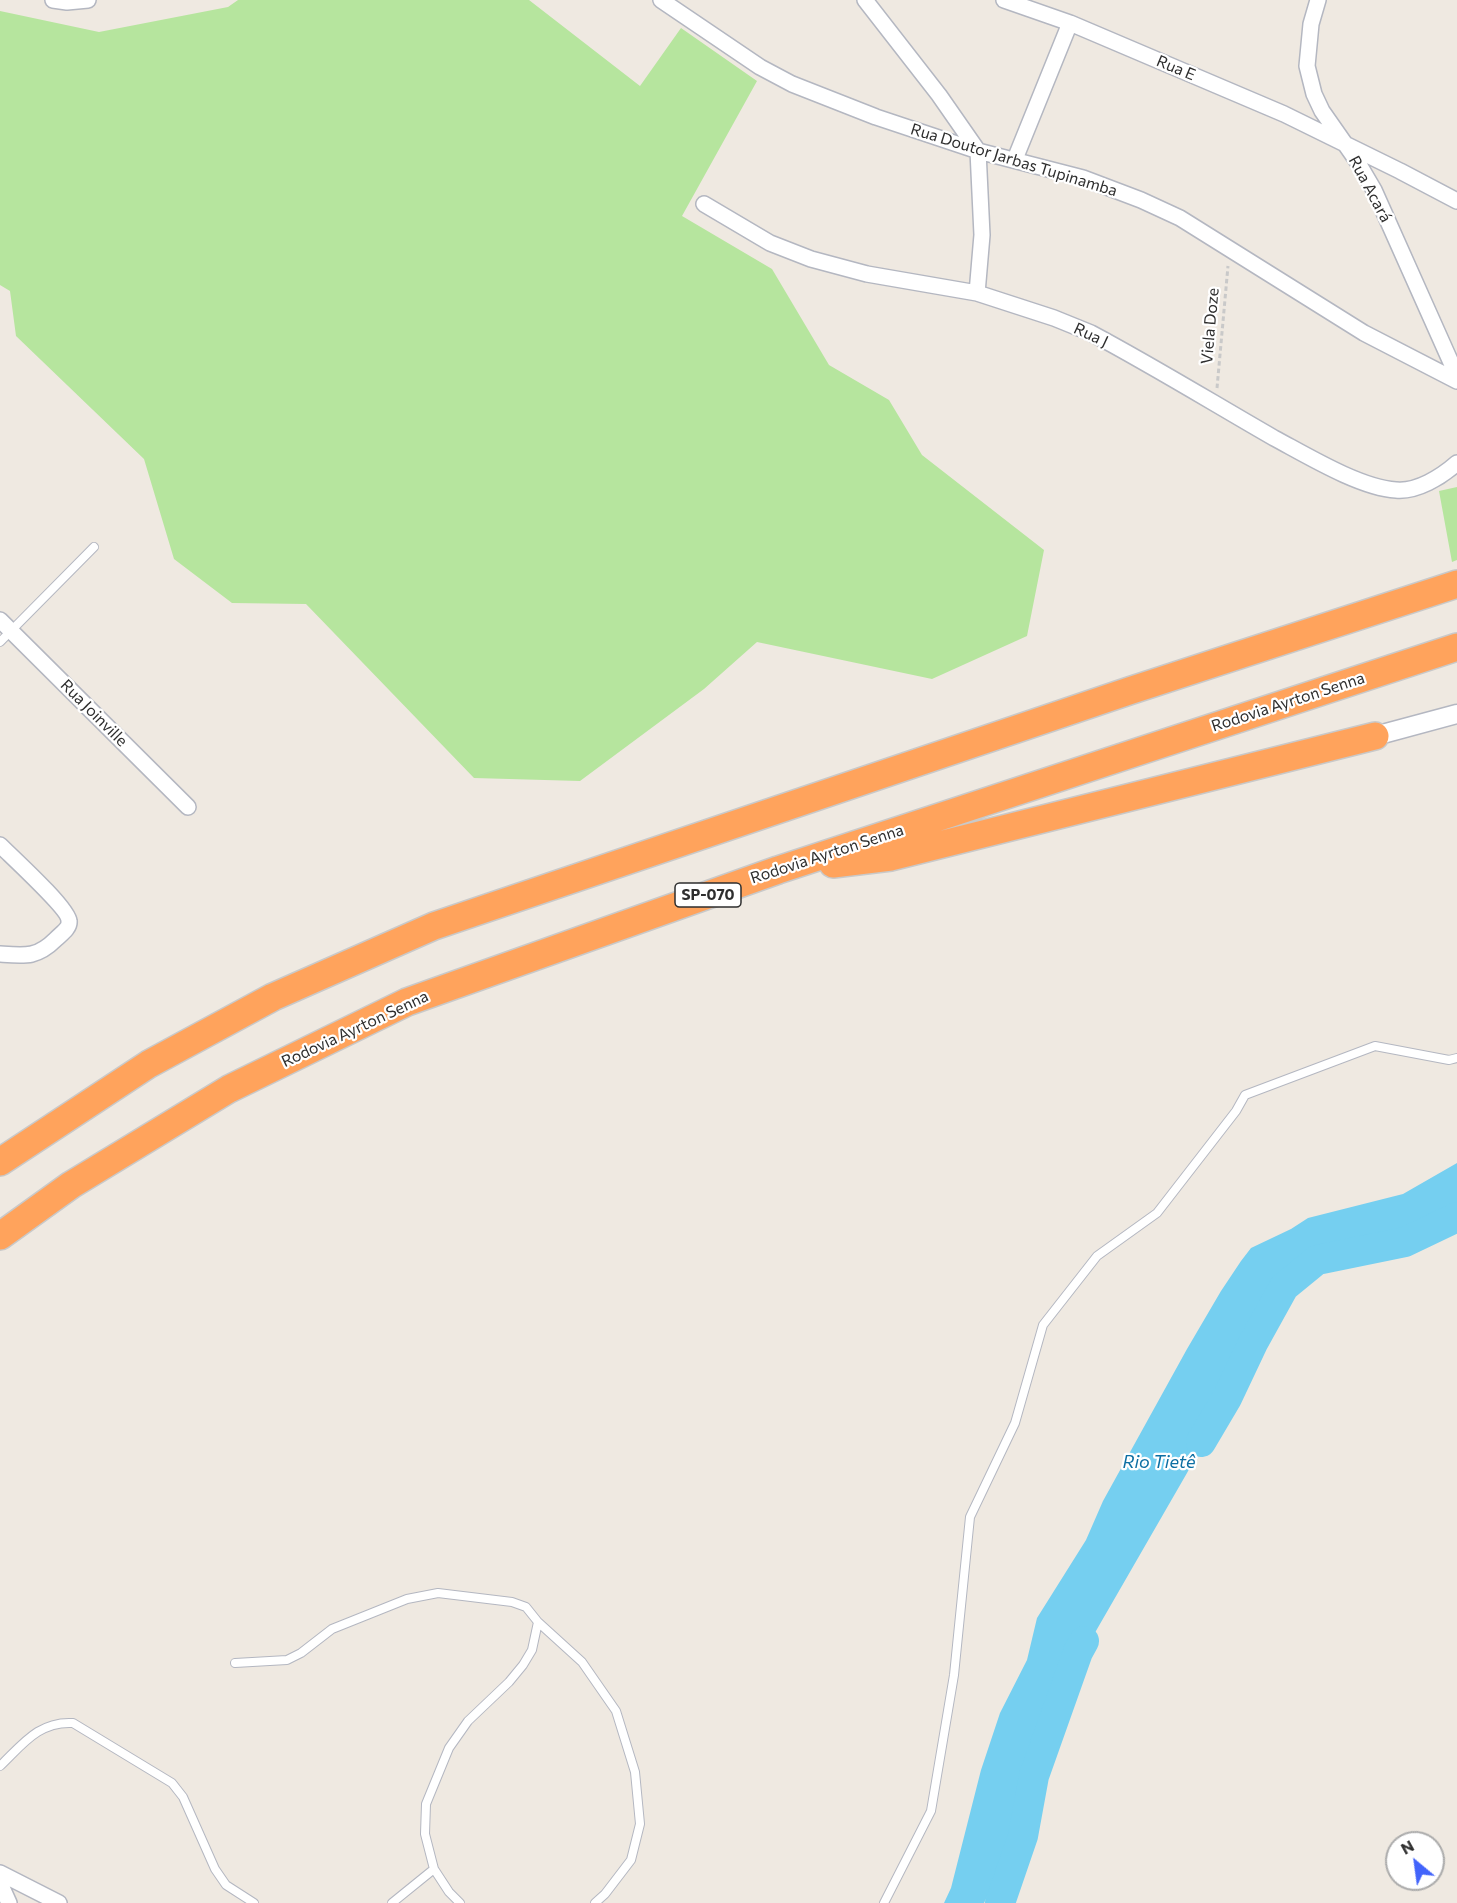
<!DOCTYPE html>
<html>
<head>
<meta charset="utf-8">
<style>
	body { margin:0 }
	#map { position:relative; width:1457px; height:1903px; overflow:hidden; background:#efe9e1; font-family:Commissioner,sans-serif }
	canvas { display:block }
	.north { position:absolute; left:1385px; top:1831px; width:60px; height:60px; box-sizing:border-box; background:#fff; border:2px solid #ababab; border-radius:50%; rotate:331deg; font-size:16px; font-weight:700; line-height:24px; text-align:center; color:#2e2e2e }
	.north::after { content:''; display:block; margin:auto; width:21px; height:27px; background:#4264fb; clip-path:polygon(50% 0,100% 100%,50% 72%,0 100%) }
</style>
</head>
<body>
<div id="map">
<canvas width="1457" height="1903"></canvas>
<div class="north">N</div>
</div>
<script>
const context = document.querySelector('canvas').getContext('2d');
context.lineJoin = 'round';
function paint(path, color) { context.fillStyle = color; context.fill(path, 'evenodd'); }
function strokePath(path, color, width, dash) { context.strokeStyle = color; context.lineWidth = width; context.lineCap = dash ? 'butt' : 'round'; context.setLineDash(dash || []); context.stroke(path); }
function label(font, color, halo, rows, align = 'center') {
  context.font = font + ' Commissioner,sans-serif'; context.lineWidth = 4.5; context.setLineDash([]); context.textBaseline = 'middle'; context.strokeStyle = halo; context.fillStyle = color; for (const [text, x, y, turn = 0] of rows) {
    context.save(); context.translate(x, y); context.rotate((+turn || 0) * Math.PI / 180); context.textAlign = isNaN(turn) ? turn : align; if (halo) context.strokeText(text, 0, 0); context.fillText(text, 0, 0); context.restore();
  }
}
paint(new Path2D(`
	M238 0H529L640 86 681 28 757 81 682 216 772 269 829 365 889 400 922 455 1044 550 1027 636 932 679 757 642 704 689 580 781 474 778 306 604 232 603 174 559 144 459 16 336 10 291 0 285V11L99 32 228 7Z
	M1457 487V560L1452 562 1439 491Z`), '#b6e59e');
paint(new Path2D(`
	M1457 1163V1213L1433 1236 1402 1248 1352 1254 1322 1250 1270 1302 1250 1332 1230 1376 1221 1408 1187 1473 1055 1702 1013 1845 984 1903H944L951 1888 981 1770 1000 1713 1027 1660 1037 1618 1086 1540 1103 1501 1187 1349 1221 1291 1241 1261 1251 1248 1291 1229 1308 1218 1403 1194Z`), '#75cff0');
strokePath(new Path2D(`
	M1201 1442 1227 1398 1253 1343 1284 1287 1317 1260 1405 1242 1457 1217
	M1000 1903 1023 1836 1034 1776 1078 1652 1084 1641`), '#75cff0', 30);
const service = new Path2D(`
	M0 642 94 547
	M538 1622 582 1662 616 1711 635 1772 640 1824 631 1860 605 1894 595 1903
	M235 1663 287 1660 301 1653 332 1629 407 1599 438 1593 512 1602 526 1607 538 1622 532 1650 523 1665 509 1682 468 1721 449 1748 426 1804 425 1834 434 1869 449 1892 460 1903
	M0 1766C23 1744 39 1721 73 1723L172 1783 183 1797 215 1869 226 1885 254 1903
	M392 1903 434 1869
	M884 1903 931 1811 954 1675 970 1517 1015 1423 1043 1325 1097 1256 1157 1213 1236 1111 1245 1095 1375 1046 1449 1060 1457 1058`);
const minor = new Path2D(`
	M53 0 67 2 88 0
	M661 0 760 67 792 84 876 117 978 151 1083 178 1141 200 1180 218 1364 333 1457 381
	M865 0 939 95 978 151
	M1004 0 1070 23 1284 114 1400 171 1457 201
	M1318 0 1311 24 1307 66 1314 94 1322 111 1357 161 1374 190 1457 376
	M1015 159 1070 23
	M704 204 770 243 811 259 867 274 977 293 1054 318 1091 333C1153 366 1213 403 1274 438 1306 455 1360 488 1396 490 1417 492 1441 477 1457 463
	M977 293 982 235 978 151
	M0 620 188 807
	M0 845C12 857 69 909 69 921 70 928 61 934 56 939 37 958 25 956 0 954
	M0 1873 59 1903
	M0 1883 9 1903`);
const tertiary = new Path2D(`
	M1375 736 1457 714`);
const motorway = new Path2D(`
	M833 864 891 857 1375 736
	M0 1162 149 1064 273 997 434 926 1129 691 1457 584
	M0 1236 71 1185 229 1089 407 1002 778 870 1457 647`);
strokePath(service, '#b4b7c1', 10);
strokePath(minor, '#b4b7c1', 18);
strokePath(tertiary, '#b4b7c1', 21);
strokePath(motorway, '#c9c9c9', 30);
strokePath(new Path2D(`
	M1217 388 1228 266`), '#c9c9c9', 3, [4.5, 3]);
strokePath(service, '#fff', 8);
strokePath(minor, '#fff', 15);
strokePath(tertiary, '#fff', 18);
strokePath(motorway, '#ffa35c', 27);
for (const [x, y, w] of [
	[708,895,66]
]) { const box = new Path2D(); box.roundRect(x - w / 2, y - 12, w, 24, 4.5); context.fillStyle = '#fff'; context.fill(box); strokePath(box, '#2e2e2e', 1.5); }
label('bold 15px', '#2e2e2e', null, [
	["SP-070",708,895]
]);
label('16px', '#2e2e2e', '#fff', [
	["Rua E",1176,68,23],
	["Rua Doutor Jarbas Tupinamba",1014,160,17],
	["Rua Acará",1370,189,62],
	["Viela Doze",1210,326,-85],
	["Rua J",1091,335,25],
	["Rodovia Ayrton Senna",1288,702,-18],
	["Rua Joinville",94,713,45],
	["Rodovia Ayrton Senna",827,854,-18],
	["Rodovia Ayrton Senna",355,1029,-25]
]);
label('italic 18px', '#0d6fa3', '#fff', [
	["Rio Tietê",1159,1462]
]);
</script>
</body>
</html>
